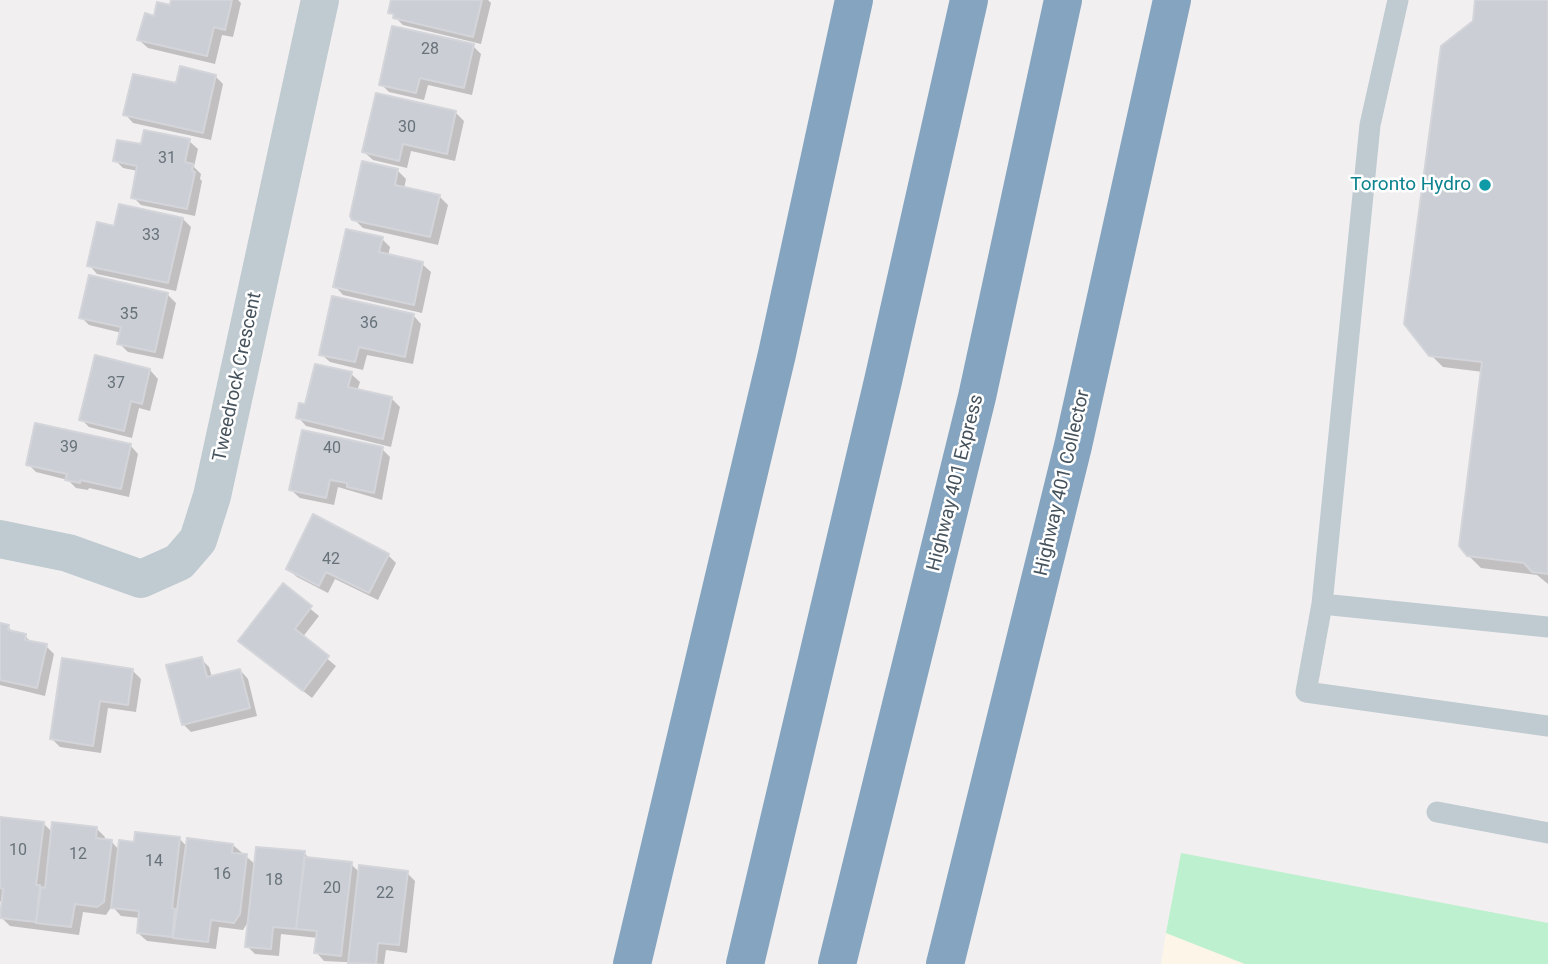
<!DOCTYPE html>
<html>
<head>
<meta charset="utf-8">
<style>
	body { margin:0 }
	canvas { display:block; background:#f1efef }
</style>
</head>
<body>
<canvas width="1548" height="964"></canvas>
<script>
const context = document.querySelector('canvas').getContext('2d');
context.lineJoin = 'round';
function paint(path, color) { context.fillStyle = color; context.fill(path, 'evenodd'); }
function strokePath(path, color, width, dash) { context.strokeStyle = color; context.lineWidth = width; context.lineCap = dash ? 'butt' : 'round'; context.setLineDash(dash || []); context.stroke(path); }
function label(font, color, halo, rows, align = 'center') {
  context.font = font + ' Roboto,sans-serif'; context.lineWidth = 5; context.setLineDash([]); context.textBaseline = 'middle'; context.strokeStyle = halo; context.fillStyle = color; for (const [text, x, y, turn = 0] of rows) {
    context.save(); context.translate(x, y); context.rotate((+turn || 0) * Math.PI / 180); context.textAlign = isNaN(turn) ? turn : align; if (halo) context.strokeText(text, 0, 0); context.fillText(text, 0, 0); context.restore();
  }
}
paint(new Path2D(`
	M1166 933 1245 964H1161Z`), '#fcf5e8');
paint(new Path2D(`
	M1181 853 1548 923V964H1245L1166 933Z`), '#bcf0ce');
paint(new Path2D(`
	M173 0H238L241 3 233 37 222 35 215 64 148 48 139 40 171 7Z
	M393 0H488L491 3 481 44 403 25 390 12Z
	M1477 0H1548V584L1537 575 1481 568 1468 555 1483 372 1443 367 1430 354Z
	M473 46 481 54 472 95 428 85 424 100 389 92 381 84Z
	M215 76 223 84 211 140 133 123 125 114 177 85Z
	M455 112 464 121 455 161 411 151 407 168 373 160 364 152Z
	M189 141 198 149 194 167 201 174 200 179 202 181 195 216 141 205 133 197 138 171 123 168 115 160 143 146Z
	M398 171 406 179 404 189 439 196 448 205 438 245 363 228 354 219Z
	M183 219 191 227 176 291 97 274 89 265 115 228Z
	M382 239 390 247 388 256 422 264 431 272 422 313 343 295 335 286Z
	M167 294 176 303 163 359 128 352 119 343 122 333 89 325 81 317Z
	M413 315 421 324 413 364 367 355 363 370 330 362 321 354Z
	M150 370 158 379 150 411 139 408 132 438 89 427 81 419Z
	M351 374 360 382 357 391 392 399 400 407 391 447 306 426 298 417Z
	M130 445 138 454 129 497 89 488 88 490 76 488 68 480 36 472 28 464Z
	M382 449 390 457 382 500 338 487 334 505 300 498 291 490Z
	M388 555 396 563 378 600 335 579 328 593 297 577 288 569Z
	M283 586 319 616 302 638 336 666 312 698 240 641Z
	M0 625 8 627 15 634 25 636 32 643 46 646 54 654 45 696 0 685Z
	M201 659 209 667 212 677 240 670 248 679 257 716 191 732 183 724Z
	M132 670 141 679 136 712 108 708 101 753 60 747 52 739Z
	M0 818 43 823 53 833 97 829 105 837 104 840 111 841 119 850 135 843 179 838 188 848 233 845 256 865 304 853 310 859 351 864 360 873H407L415 881 407 953 386 950 384 964 324 961 316 952 318 938 281 934 279 956 255 954 247 946 250 919 243 930 219 927 216 949 147 941 138 933 140 918 121 916 112 906 106 915 83 912 79 935 10 926 1 917 3 899 0 902Z`), '#0003');
const building = new Path2D(`
	M171 0H232L225 30 214 27 207 56 137 40 145 13 154 16 157 2 170 5Z
	M391 0H482L473 37 393 18 394 14 388 13Z
	M1475 0H1548V574L1532 572 1524 563 1467 556 1459 546 1482 362 1429 356 1404 324 1441 46 1473 21Z
	M392 26 474 44 464 88 420 78 416 93 379 85Z
	M180 66 216 75 203 133 123 115 133 74 176 83Z
	M376 93 456 111 447 154 403 144 399 161 362 152Z
	M144 130 190 139 185 162 193 164 192 171 195 172 187 209 131 198 137 166 113 161 117 140 141 144Z
	M362 161 398 169 395 185 440 195 430 237 352 220 350 216Z
	M119 204 183 218 168 283 87 266 97 222 114 226Z
	M346 229 383 237 379 252 423 262 414 305 333 287Z
	M89 275 168 293 155 352 117 344 121 327 79 318Z
	M332 296 414 314 405 357 359 347 355 362 319 355Z
	M95 355 150 369 142 404 131 401 124 431 79 420Z
	M315 364 352 372 348 387 392 397 383 439 296 418 299 403 305 404Z
	M35 423 131 444 121 489 80 480V483L65 480 67 474 26 465Z
	M302 430 383 447 374 493 347 487V483L330 480 326 498 289 490Z
	M313 514 389 554 369 593 326 572 319 586 286 569Z
	M283 583 312 606 295 629 329 656 303 691 238 641Z
	M0 623 9 625 8 630 26 634 25 640 47 644 37 688 0 680Z
	M202 657 207 677 240 669 250 708 182 725 166 665Z
	M62 658 133 669 128 705 100 701 93 746 50 739Z
	M0 817 44 822 36 885H40L36 922 0 918 3 889 0 888Z
	M52 822 97 827 96 838 112 840 104 902 97 907 75 904 71 927 36 923 41 887 45 888Z
	M135 832 180 837 172 908 175 909 172 937 137 933 139 911 111 908 119 840 134 842Z
	M187 838 233 844 232 853 247 854 240 914 234 923 211 920 208 942 173 938Z
	M256 847 305 851 296 929 273 927 271 949 245 947Z
	M305 857 352 862 341 956 314 953 317 931 296 929Z
	M359 865 408 871 399 945 378 943 376 964 348 963Z`);
paint(building, '#cbced4');
strokePath(building, '#d3d5da', 2);
strokePath(new Path2D(`
	M1398 0 1370 125 1322 604 1548 627
	M1322 604 1306 692 1548 726
	M1437 812 1548 833`), '#bfcad1', 21);
strokePath(new Path2D(`
	M0 539 68 553 141 579 179 562 198 540 212 496 320 0`), '#bfcad1', 38);
strokePath(new Path2D(`
	M632 964 777 354 854 0
	M745 964 883 381 969 0
	M837 964 977 397 1063 0
	M945 964 1073 446 1172 0`), '#85a4bf', 38);
for (const [x, y, r, color] of [
	[1485,185,7,"#0f9aa8"]
]) { const dot = new Path2D(); dot.arc(x, y, r, 0, 2 * Math.PI); context.fillStyle = color; context.fill(dot); strokePath(dot, '#fff', 2.5); }
label('16px', '#67727b', null, [
	["28",430,50],
	["30",407,128],
	["31",167,159],
	["33",151,236],
	["35",129,315],
	["36",369,324],
	["37",116,384],
	["39",69,448],
	["40",332,449],
	["42",331,560],
	["10",18,851],
	["12",78,855],
	["14",154,862],
	["16",222,875],
	["18",274,881],
	["20",332,889],
	["22",385,894]
]);
label('19px', '#0d838f', '#fff', [
	["Toronto Hydro",1471,185]
], 'right');
label('19px', '#46535d', '#fff', [
	["Tweedrock Crescent",238,377,-78],
	["Highway 401 Express",956,483,-76],
	["Highway 401 Collector",1063,483,-77]
]);
</script>
</body>
</html>
